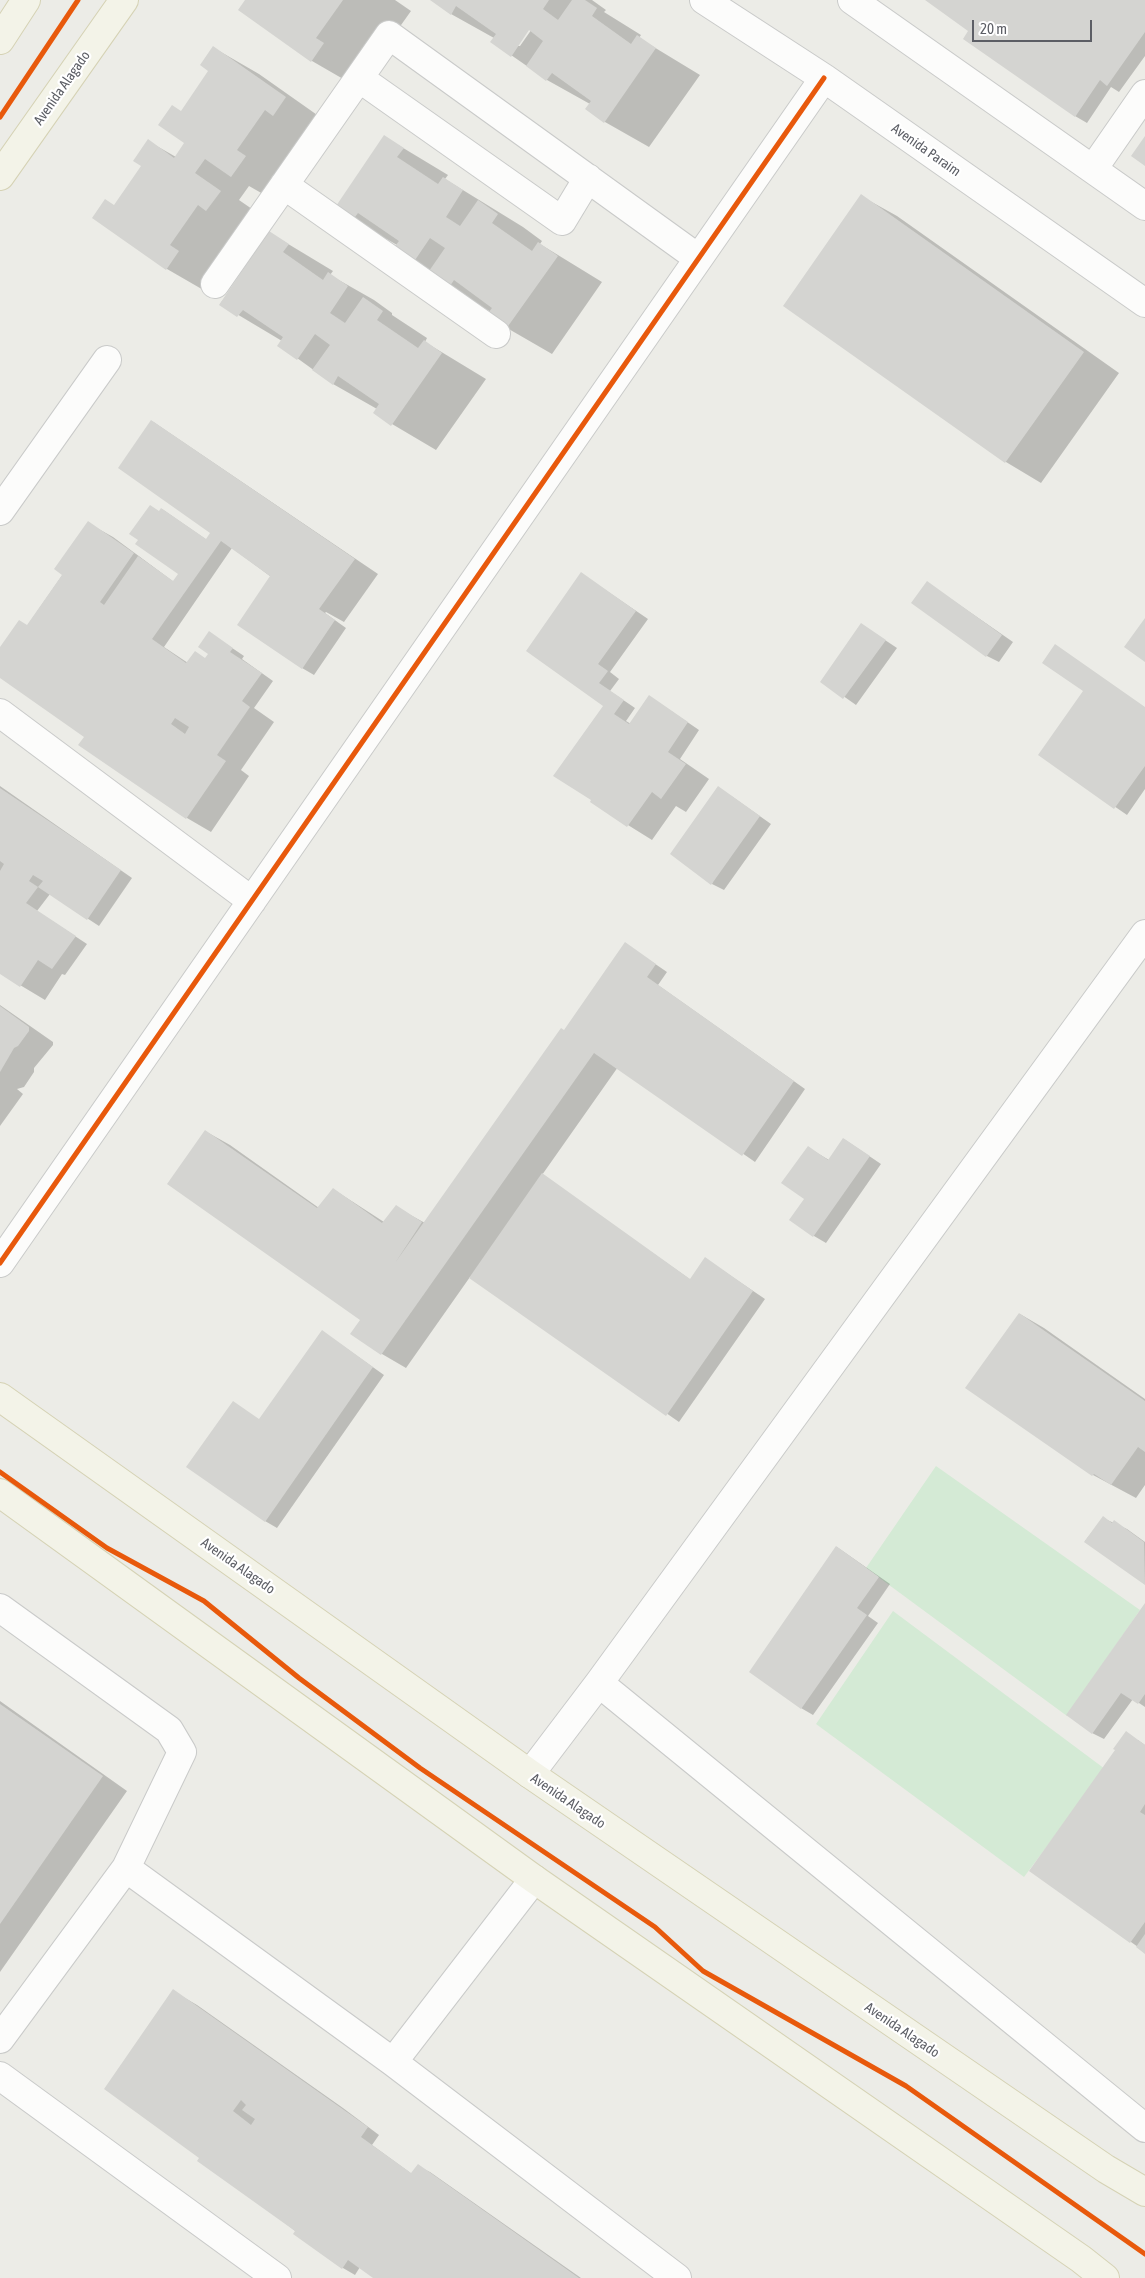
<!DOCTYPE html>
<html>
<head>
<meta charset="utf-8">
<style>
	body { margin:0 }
	#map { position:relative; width:1145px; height:2278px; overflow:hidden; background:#ecece7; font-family:"Asap Condensed",sans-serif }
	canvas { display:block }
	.scale { position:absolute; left:972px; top:20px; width:120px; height:22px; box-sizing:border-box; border:2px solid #5c5e65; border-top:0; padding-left:6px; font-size:15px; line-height:18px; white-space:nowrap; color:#5c5e65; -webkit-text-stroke:4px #fff; paint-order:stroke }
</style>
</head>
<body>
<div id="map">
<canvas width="1145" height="2278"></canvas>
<div class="scale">20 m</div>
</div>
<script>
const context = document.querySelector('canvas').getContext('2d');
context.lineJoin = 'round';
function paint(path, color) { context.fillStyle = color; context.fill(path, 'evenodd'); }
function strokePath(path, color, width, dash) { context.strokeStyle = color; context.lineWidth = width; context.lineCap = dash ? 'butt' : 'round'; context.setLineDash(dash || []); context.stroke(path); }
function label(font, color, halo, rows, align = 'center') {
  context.font = font + ' "Asap Condensed",sans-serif'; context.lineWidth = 4.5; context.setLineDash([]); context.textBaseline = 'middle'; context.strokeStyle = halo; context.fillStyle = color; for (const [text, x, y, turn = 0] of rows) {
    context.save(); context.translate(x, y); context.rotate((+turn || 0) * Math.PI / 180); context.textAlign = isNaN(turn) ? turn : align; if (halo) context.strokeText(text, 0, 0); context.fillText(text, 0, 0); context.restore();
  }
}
paint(new Path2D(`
	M936 1466 1140 1610 1067 1716 866 1568Z
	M893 1611 1105 1769 1024 1877 816 1724Z`), '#d4ead5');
paint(new Path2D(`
	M246 0H395L411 11 357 87 312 61Z
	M433 0H592L606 10 604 12 641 35 639 38 700 75 649 147 605 122 590 104 547 80 511 55 494 38 451 14ZM532 25 534 26 520 46H517Z
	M927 0H1145V56L1119 92 1111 87 1087 123 1075 116 970 30Z
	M214 48 259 74 330 124 277 202 249 186 239 200 265 218 212 295 167 269 94 218 114 206 143 166 148 141 176 157 185 143 182 111 210 71Z
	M385 137 448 175 445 179 523 227 542 241 540 244 602 282 552 354 507 328 491 312 448 288 413 262 397 245 353 220Z
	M861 196 897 216 1119 373 1041 483 1006 462 785 306Z
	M270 233 333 271 330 275 374 300 392 313V315L427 338 425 342 486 379 436 450 392 424 377 409 333 384 279 345 282 341 220 304Z
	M152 421 378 574 344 622 326 612 325 613 346 628 314 675 302 668 278 582 232 548 164 647 188 663 206 659 209 653 210 633 244 656 242 659 273 681 254 708 274 722 241 770 249 776 211 832 187 818 86 737 0 677V649L27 626 63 574 88 523 113 537 174 582 180 574 160 512 162 509 207 540 211 533Z
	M582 574 648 619 610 672 619 679 610 691 635 708 626 721 631 724 661 704 699 730 680 759 709 779 686 812 676 806 652 840 591 802 609 709 528 651Z
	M928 583 1013 642 999 662 987 656Z
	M861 624 897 648 856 705 822 681Z
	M1145 707V789L1127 815 1040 755Z
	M0 786 132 878 99 926 50 894 37 911 87 944 65 975 62 974 45 1000 0 973Z
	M730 795 771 824 724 890 712 884Z
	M626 944 667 972 658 985 805 1089 755 1162 618 1067 542 1175 691 1280 706 1259 765 1299 679 1422 470 1277 406 1368 382 1354 352 1333 362 1320 205 1131 230 1145 319 1208 333 1189 384 1222 396 1207 425 1223 565 1032Z
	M0 1005 53 1042V1045L34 1068V1072L24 1087 17 1089 23 1094 0 1126Z
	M844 1139 881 1164 826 1243 814 1236 809 1148 829 1160Z
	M1020 1314 1044 1328 1145 1399V1485L1136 1498 1093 1475 967 1388Z
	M322 1331 384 1375 277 1528 265 1521 260 1420Z
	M1103 1518 1127 1529 1145 1542V1584L1085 1541Z
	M837 1547 890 1584 868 1616 878 1623 813 1715 801 1708Z
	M1145 1605V1707L1133 1699 1104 1739 1092 1733Z
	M0 1701 127 1791 0 1972Z
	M1138 1740 1145 1745V1952L1131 1942Z
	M173 1991 197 2005 343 2108 379 2135 372 2145 412 2174 418 2166 430 2172 581 2278H375L360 2267 355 2275 343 2268 201 2158Z`), '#0003');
paint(new Path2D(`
	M245 0H343L316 38 324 43 311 62 238 10Z
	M430 0H549L543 9 558 20 572 0H585L597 8 592 16 631 44 637 35 656 48 604 123 585 109 591 101 552 73 546 81 526 66 543 41 529 30 511 57 490 42 496 34 456 6 451 15Z
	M925 0H1145V32L1107 86 1100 80 1075 117 963 39 968 31Z
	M213 46 286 97 273 116 265 110 237 150 246 156 231 177 205 159 195 173 221 191 206 211 198 205 170 245 179 251 166 270 92 218 105 199 114 205 141 166 133 161 148 139 174 158 184 143 158 125 172 105 181 111 208 71 200 65Z
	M384 135 404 148 397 157 438 184 443 177 463 190 446 217 460 226 478 200 498 214 492 223 532 251 538 242 558 256 506 329 486 316 492 308 454 280 448 289 427 274 445 248 430 238 413 263 393 249 399 241 358 213 352 221 334 209Z
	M1145 136V166L1131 156Z
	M861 194 1084 352 1005 463 783 306Z
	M269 231 289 244 283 252 323 280 328 272 348 286 330 313 345 323 363 297 383 311 377 320 418 348 424 340 442 353 391 426 373 413 379 404 338 376 333 385 312 370 330 345 315 334 297 360 277 346 283 337 243 310 237 317 219 305Z
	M151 420 355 559 319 609 335 620 302 669 237 625 270 576 221 541 152 639 186 663 195 651 205 658 208 654 198 647 209 631 233 648 230 652 262 673 242 701 250 707 217 755 226 761 186 819 78 745 84 737 0 678V647L19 620 27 625 62 575 54 569 88 521 134 553 100 602 104 605 138 556 173 581 178 574 135 544 138 540 129 534 150 505 159 511 161 508 206 539 210 533 118 468ZM175 718 189 727 185 734 171 724Z
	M581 572 636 611 598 664 608 671 599 683 624 700 614 714 629 724 649 695 688 722 668 752 686 764 661 799 652 792 627 827 590 802 591 800 553 776 603 706 526 651Z
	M927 581 1002 635 986 657 911 603Z
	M1145 618V662L1124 647Z
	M861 623 886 640 843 699 820 682Z
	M1055 644 1145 707V766L1114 809 1038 755 1083 691 1042 663Z
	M718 786 760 816 711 885 670 854Z
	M0 788 121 870 87 920 38 887 43 881 33 875 29 881 38 887 26 903 76 936 52 969 38 960 20 987 0 974V871L4 864 0 861Z
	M625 942 656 964 647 977 794 1081 742 1156 594 1053 381 1355 350 1334 360 1320 167 1184 205 1130 317 1208 333 1188 382 1223 396 1205 422 1222 395 1263 561 1028 564 1030Z
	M0 1006 29 1027V1031L18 1046 14 1048 0 1072Z
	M843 1138 870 1156 813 1237 789 1220 804 1199 781 1183 808 1146 828 1160Z
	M542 1173 690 1279 705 1257 753 1291 666 1416 469 1278Z
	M1019 1313 1145 1401V1452L1138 1447 1111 1485 1094 1474 1092 1476 965 1388Z
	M322 1330 373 1367 265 1522 186 1467 233 1401 259 1419Z
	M1103 1516 1112 1523 1114 1520 1144 1542 1145 1585 1084 1542Z
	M836 1546 879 1577 857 1608 867 1615 801 1709 749 1672Z
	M1145 1603V1694L1138 1704 1121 1693 1092 1734 1066 1715Z
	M0 1704 103 1776 0 1924Z
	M1126 1731 1145 1745V1804L1140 1812 1145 1815V1922L1130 1943 1029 1871 1115 1750 1113 1749Z
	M1145 1934V1954L1136 1947Z
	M173 1989 368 2127 361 2137 411 2173 418 2164 579 2278H373L348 2260 342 2269 293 2234 295 2231 197 2161 199 2158 104 2089ZM241 2100 246 2105 242 2110 255 2119 251 2125 233 2111Z`), '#d4d4d1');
const minor = new Path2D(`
	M704 0 824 78 1145 303
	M852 0 1145 206
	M359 78 562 221 588 178
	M1093 169 1145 94
	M284 185 496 334
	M215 284 389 35 698 258
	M0 511 107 360
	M0 713 252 901
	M0 1263 824 78
	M0 1608 169 1730 182 1752 126 1868
	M599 1683 1145 2128
	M530 1774 599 1683 1145 934
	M0 2039 126 1868 393 2062 677 2278
	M393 2062 534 1879
	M0 2076 277 2278`);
const major = new Path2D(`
	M0 40 26 0
	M0 176 124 0
	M0 1397 530 1774 1106 2169 1145 2192
	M0 1493 534 1879 1081 2259 1105 2278`);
strokePath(minor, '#c9cac9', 30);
strokePath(major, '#d5d2b4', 30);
strokePath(minor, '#fcfcfb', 28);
strokePath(major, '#f3f3e8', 28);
strokePath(new Path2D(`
	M0 117 78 0
	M0 1263 824 78
	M0 1472 107 1548 204 1601 299 1678 420 1768 655 1927 703 1971 906 2086 1145 2254`), '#e8590c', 5);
label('14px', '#5c5e65', '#fff', [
	["Avenida Alagado",62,88,-55],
	["Avenida Paraim",926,150,35],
	["Avenida Alagado",238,1566,35],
	["Avenida Alagado",568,1801,34],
	["Avenida Alagado",902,2030,34]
]);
</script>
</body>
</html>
